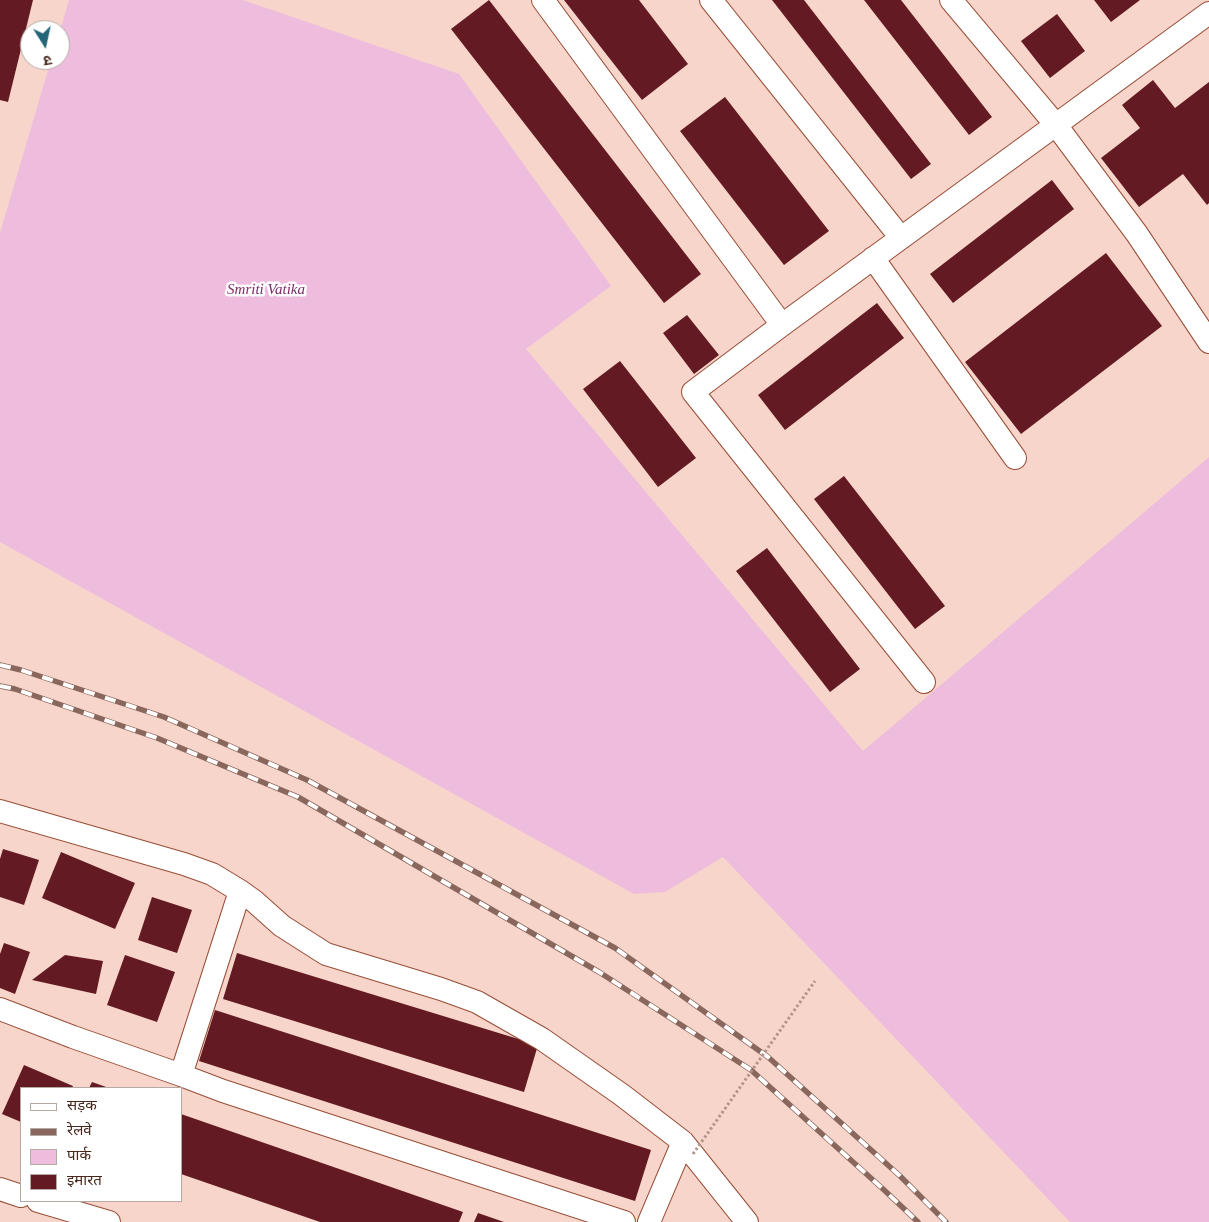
<!DOCTYPE html>
<html>
<head>
<meta charset="utf-8">
<style>
	body { margin:0 }
	#map { position:relative; width:1209px; height:1222px; overflow:hidden; background:#f8d5ca; font-family:Georgia,"Noto Sans Devanagari",serif }
	canvas { display:block }
	.legend { position:absolute; left:20px; top:1087px; width:162px; height:115px; box-sizing:border-box; background:#fff; border:1px solid #b5a9a4; margin:0; padding:6px 9px; list-style:none; font-size:15px; color:#47271c }
	.legend li { display:flex; align-items:center; gap:10px; height:25px }
	.legend b { width:25px; border:1px solid #b5a9a4 }
	.north { position:absolute; left:20px; top:20px; width:50px; height:50px; box-sizing:border-box; background:#fff; border:1px solid #b5a9a4; border-radius:50%; rotate:170deg; font-size:14px; font-weight:700; line-height:20px; text-align:center; color:#47271c }
	.north::after { content:''; display:block; margin:auto; width:18px; height:22px; background:#216577; clip-path:polygon(50% 0,100% 100%,50% 72%,0 100%) }
</style>
</head>
<body>
<div id="map">
<canvas width="1209" height="1222"></canvas>
<ul class="legend">
<li><b style="height:6px;background:#fff"></b>सड़क</li>
<li><b style="height:6px;background:#89675c"></b>रेलवे</li>
<li><b style="height:14px;background:#eebdde"></b>पार्क</li>
<li><b style="height:14px;background:#631a22"></b>इमारत</li>
</ul>
<div class="north">उ</div>
</div>
<script>
const context = document.querySelector('canvas').getContext('2d');
context.lineJoin = 'round';
function paint(path, color) { context.fillStyle = color; context.fill(path, 'evenodd'); }
function strokePath(path, color, width, dash) { context.strokeStyle = color; context.lineWidth = width; context.lineCap = dash ? 'butt' : 'round'; context.setLineDash(dash || []); context.stroke(path); }
function label(font, color, halo, rows, align = 'center') {
  context.font = font + ' Georgia,serif'; context.lineWidth = 5; context.setLineDash([]); context.textBaseline = 'middle'; context.strokeStyle = halo; context.fillStyle = color; for (const [text, x, y, turn = 0] of rows) {
    context.save(); context.translate(x, y); context.rotate((+turn || 0) * Math.PI / 180); context.textAlign = isNaN(turn) ? turn : align; if (halo) context.strokeText(text, 0, 0); context.fillText(text, 0, 0); context.restore();
  }
}
paint(new Path2D(`
	M69 0H243L459 74 611 286 526 349 863 751 1209 457V1222H1070L723 857 665 892 634 894 0 542V233L51 60H60V31Z`), '#eebdde');
paint(new Path2D(`
	M0 0H33L8 102 0 100Z
	M489 0 701 274 664 303 451 29Z
	M564 0H639L688 64 642 100Z
	M772 0H804L931 164 911 179Z
	M864 0H901L992 117 969 135Z
	M1094 0H1140L1111 22Z
	M1057 14 1085 51 1050 78 1021 41Z
	M1153 80 1175 108 1209 82V203L1207 205 1183 174 1139 207 1101 158 1140 128 1122 105Z
	M725 97 829 231 784 265 680 131Z
	M1052 180 1074 209 953 303 930 274Z
	M1106 253 1162 326 1021 434 965 362Z
	M877 303 904 338 785 430 758 395Z
	M687 315 719 355 694 374 663 333Z
	M620 361 696 458 658 487 583 389Z
	M844 476 945 606 915 629 814 499Z
	M767 548 860 669 830 692 736 571Z
	M3 849 39 860 24 905 0 897V859Z
	M61 852 135 883 115 929 42 898Z
	M152 897 192 910 177 953 138 940Z
	M4 943 30 952 15 994 0 988V954Z
	M237 953 538 1045 524 1092 223 999Z
	M65 955 103 961 96 994 32 980Z
	M125 955 175 972 157 1022 107 1005Z
	M215 1010 651 1150 635 1201 199 1061Z
	M24 1065 73 1086 72 1088H21V1122L2 1114Z
	M92 1082 109 1088H89Z
	M181 1114 463 1212 459 1222H320L181 1174Z
	M478 1213 504 1222H474Z`), '#631a22');
const minor = new Path2D(`
	M543 0 782 325
	M711 0 901 238
	M951 0 1056 125 1137 234 1209 342
	M873 258 1015 458
	M924 682 693 392 782 325 1209 13
	M0 811 184 864 212 874 240 891 254 901 282 926 326 954 441 989 477 1002 542 1039 622 1095 683 1142 747 1222
	M240 891 181 1075 223 1091 624 1222
	M0 1009 73 1037 181 1075
	M0 1189 21 1196
	M38 1201 109 1222
	M649 1222 683 1142`);
strokePath(minor, '#974d36', 24);
strokePath(minor, '#fff', 22);
const rail = new Path2D(`
	M0 665 21 670 164 717 307 780 615 948 768 1057 900 1176 946 1222
	M0 686 15 689 157 738 298 797 599 972 751 1070 883 1189 918 1222`);
strokePath(rail, '#89675c', 5.5);
strokePath(rail, '#fff', 4, [11]);
strokePath(new Path2D(`
	M693 1154 815 981`), '#b59388', 3, [2.5, 2.5]);
label('italic 15px', '#7d2a69', '#fff', [
	["Smriti Vatika",266,290]
]);
</script>
</body>
</html>
